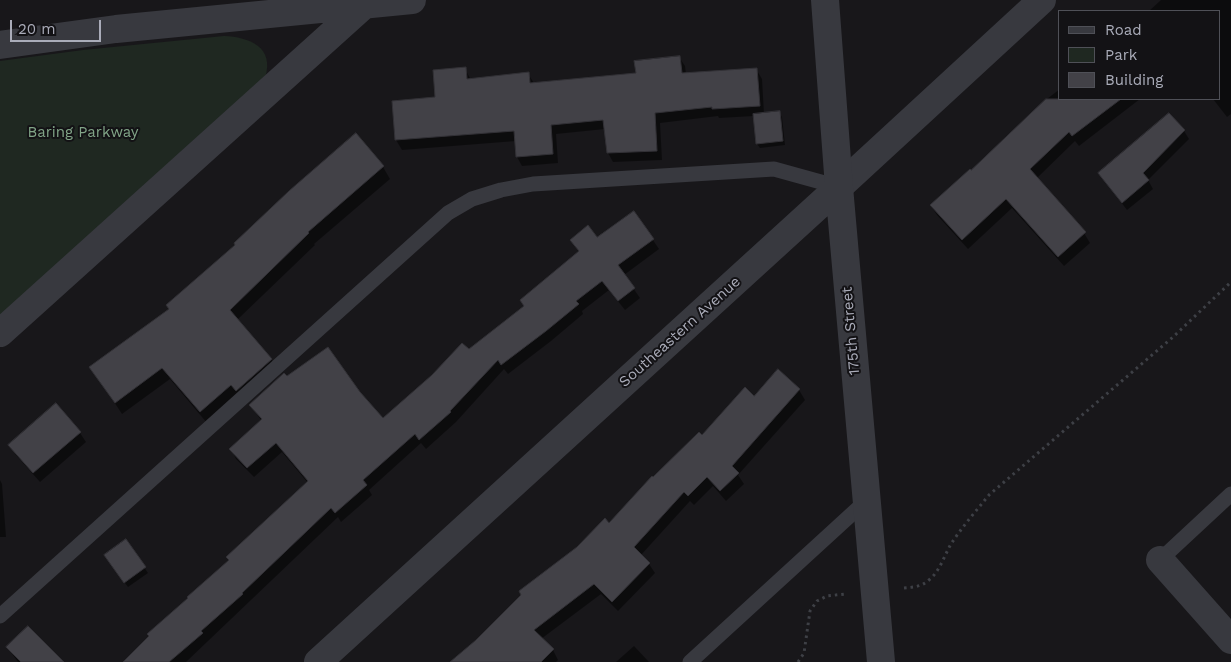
<!DOCTYPE html>
<html>
<head>
<meta charset="utf-8">
<style>
	body { margin:0 }
	#map { position:relative; width:1231px; height:662px; overflow:hidden; background:#18171a; font-family:"Work Sans",sans-serif }
	canvas { display:block }
	.legend { position:absolute; left:1058px; top:10px; width:162px; height:90px; box-sizing:border-box; background:#131215; border:1px solid #4f5057; margin:0; padding:6px 9px; list-style:none; font-size:15px; color:#aaacb9 }
	.legend li { display:flex; align-items:center; gap:10px; height:25px }
	.legend b { width:25px; border:1px solid #4f5057 }
	.scale { position:absolute; left:10px; top:20px; width:91px; height:22px; box-sizing:border-box; border:2px solid #aaacb9; border-top:0; padding-left:6px; font-size:15px; line-height:18px; white-space:nowrap; color:#aaacb9; -webkit-text-stroke:4px #131215; paint-order:stroke }
</style>
</head>
<body>
<div id="map">
<canvas width="1231" height="662"></canvas>
<ul class="legend">
<li><b style="height:6px;background:#38393f"></b>Road</li>
<li><b style="height:14px;background:#1f2821"></b>Park</li>
<li><b style="height:14px;background:#424147"></b>Building</li>
</ul>
<div class="scale">20 m</div>
</div>
<script>
const context = document.querySelector('canvas').getContext('2d');
context.lineJoin = 'round';
function paint(path, color) { context.fillStyle = color; context.fill(path, 'evenodd'); }
function strokePath(path, color, width, dash) { context.strokeStyle = color; context.lineWidth = width; context.lineCap = dash ? 'butt' : 'round'; context.setLineDash(dash || []); context.stroke(path); }
function label(font, color, halo, rows, align = 'center') {
  context.font = font + ' "Work Sans",sans-serif'; context.lineWidth = 4; context.setLineDash([]); context.textBaseline = 'middle'; context.strokeStyle = halo; context.fillStyle = color; for (const [text, x, y, turn = 0] of rows) {
    context.save(); context.translate(x, y); context.rotate((+turn || 0) * Math.PI / 180); context.textAlign = isNaN(turn) ? turn : align; if (halo) context.strokeText(text, 0, 0); context.fillText(text, 0, 0); context.restore();
  }
}
paint(new Path2D(`
	M224 36C249 37 275 47 265 78L0 321V61L83 50Z`), '#1f2821');
paint(new Path2D(`
	M1161 0H1231V114L1227 117 1213 99H1220V11H1149Z
	M679 57 685 66 686 74 756 69 762 79 764 114 779 113 782 117 785 145 760 148 757 144 754 116 719 118 718 116 660 123 662 160 613 162 608 153 605 129 556 134 558 163 522 166 517 157 516 141 402 150 396 140 393 102 437 98 465 69 471 80 528 74 534 83 637 74Z
	M1060 89V99H1140L1079 146 1075 141 1037 178 1084 233 1090 243 1064 266 1012 208 968 249 937 215 931 206 971 172 1043 102Z
	M1169 115 1184 131 1189 139 1148 180 1153 189 1127 210 1099 173Z
	M356 135 383 167 390 179 314 244 315 245 237 320 271 359 278 371 207 423 170 379 122 414 91 367 170 310 236 245Z
	M634 212 659 249 624 275 640 298 625 310 609 290 582 311 583 314 551 341 508 374 504 369 456 422 426 449 421 443 369 490 372 495 341 522 338 517 186 662H125L308 483 282 452 254 477 236 459 231 449 262 421 250 405 287 377 359 393 383 420 525 307 579 252 571 240 597 239Z
	M799 390 805 400 738 475 744 484 726 501 713 486 694 505 690 501 641 555 649 564 655 573 618 611 601 594 541 639 553 650 558 660 556 662H452L609 525 653 479 702 437 755 398Z
	M80 433 86 442 40 482 16 455 10 445Z
	M0 480 2 484 6 537H0Z
	M126 541 148 573 128 587 108 560Z
	M634 646 649 662H616Z
	M8 648 62 662H18Z`), '#0007');
const building = new Path2D(`
	M680 56 682 73 757 68 760 106 712 109V107L655 113 657 151 607 153 603 120 551 125 553 154 516 157 514 131 395 140 392 101 435 97 433 70 466 67 467 79 529 72 530 83 636 73 634 61Z
	M1046 99H1121L1072 136 1069 132 1030 169 1086 232 1058 257 1006 199 962 240 930 205 970 169 971 170Z
	M780 111 783 141 756 144 753 114Z
	M1169 113 1185 130 1143 173 1149 180 1122 203 1098 173Z
	M356 133 384 166 308 232 309 233 230 310 272 359 236 391 231 385 200 412 162 368 115 403 89 367 169 309 166 305 235 245 234 243 289 191Z
	M634 211 654 239 618 265 635 288 618 301 602 281 576 301 579 304 546 331 501 365 498 360 450 411 451 412 419 440 415 434 363 480 367 485 335 513 331 508 242 593 243 594 201 631 203 633 169 662H123L149 636 147 634 188 598 187 597 229 560 226 557 308 481 276 443 247 468 229 449 262 419 249 405 284 373 287 376 328 347 360 392 383 418 432 375 462 343 469 349 524 306 520 300 579 251 570 240 588 225 597 237Z
	M778 369 800 389 732 466 739 473 720 491 707 477 688 496 684 492 634 547 650 563 612 602 594 584 534 630 554 649 541 662H450L476 640 521 595 519 591 577 547 605 518 609 523 652 476 653 477 699 432 702 435 745 387 754 396Z
	M56 403 81 432 33 473 8 445Z
	M126 539 146 567 124 583 104 555Z
	M28 626 64 662H21L6 647Z`);
paint(building, '#424147');
strokePath(building, '#323136', 1);
strokePath(new Path2D(`
	M904 588C914 587 921 587 929 580 940 571 944 556 951 544 962 527 976 511 989 495L1173 337 1231 282
	M798 662 804 653 810 611 817 601 827 596 845 594`), '#3e4046', 3, [2.5, 4]);
strokePath(new Path2D(`
	M1160 560 1231 494
	M0 616 448 213 472 199 501 190 533 184 774 169 839 187
	M690 662 866 501`), '#38393f', 15);
strokePath(new Path2D(`
	M0 45 116 29 412 0
	M839 187 1042 0
	M0 333 364 5
	M1160 560 1231 640`), '#38393f', 28);
strokePath(new Path2D(`
	M825 0 839 187 881 662
	M318 662 839 187`), '#38393f', 28);
label('15px', '#81a487', '#131215', [
	["Baring Parkway",83,133]
]);
label('15px', '#aaacb9', '#131215', [
	["175th Street",851,331,-95],
	["Southeastern Avenue",680,332,-42]
]);
</script>
</body>
</html>
